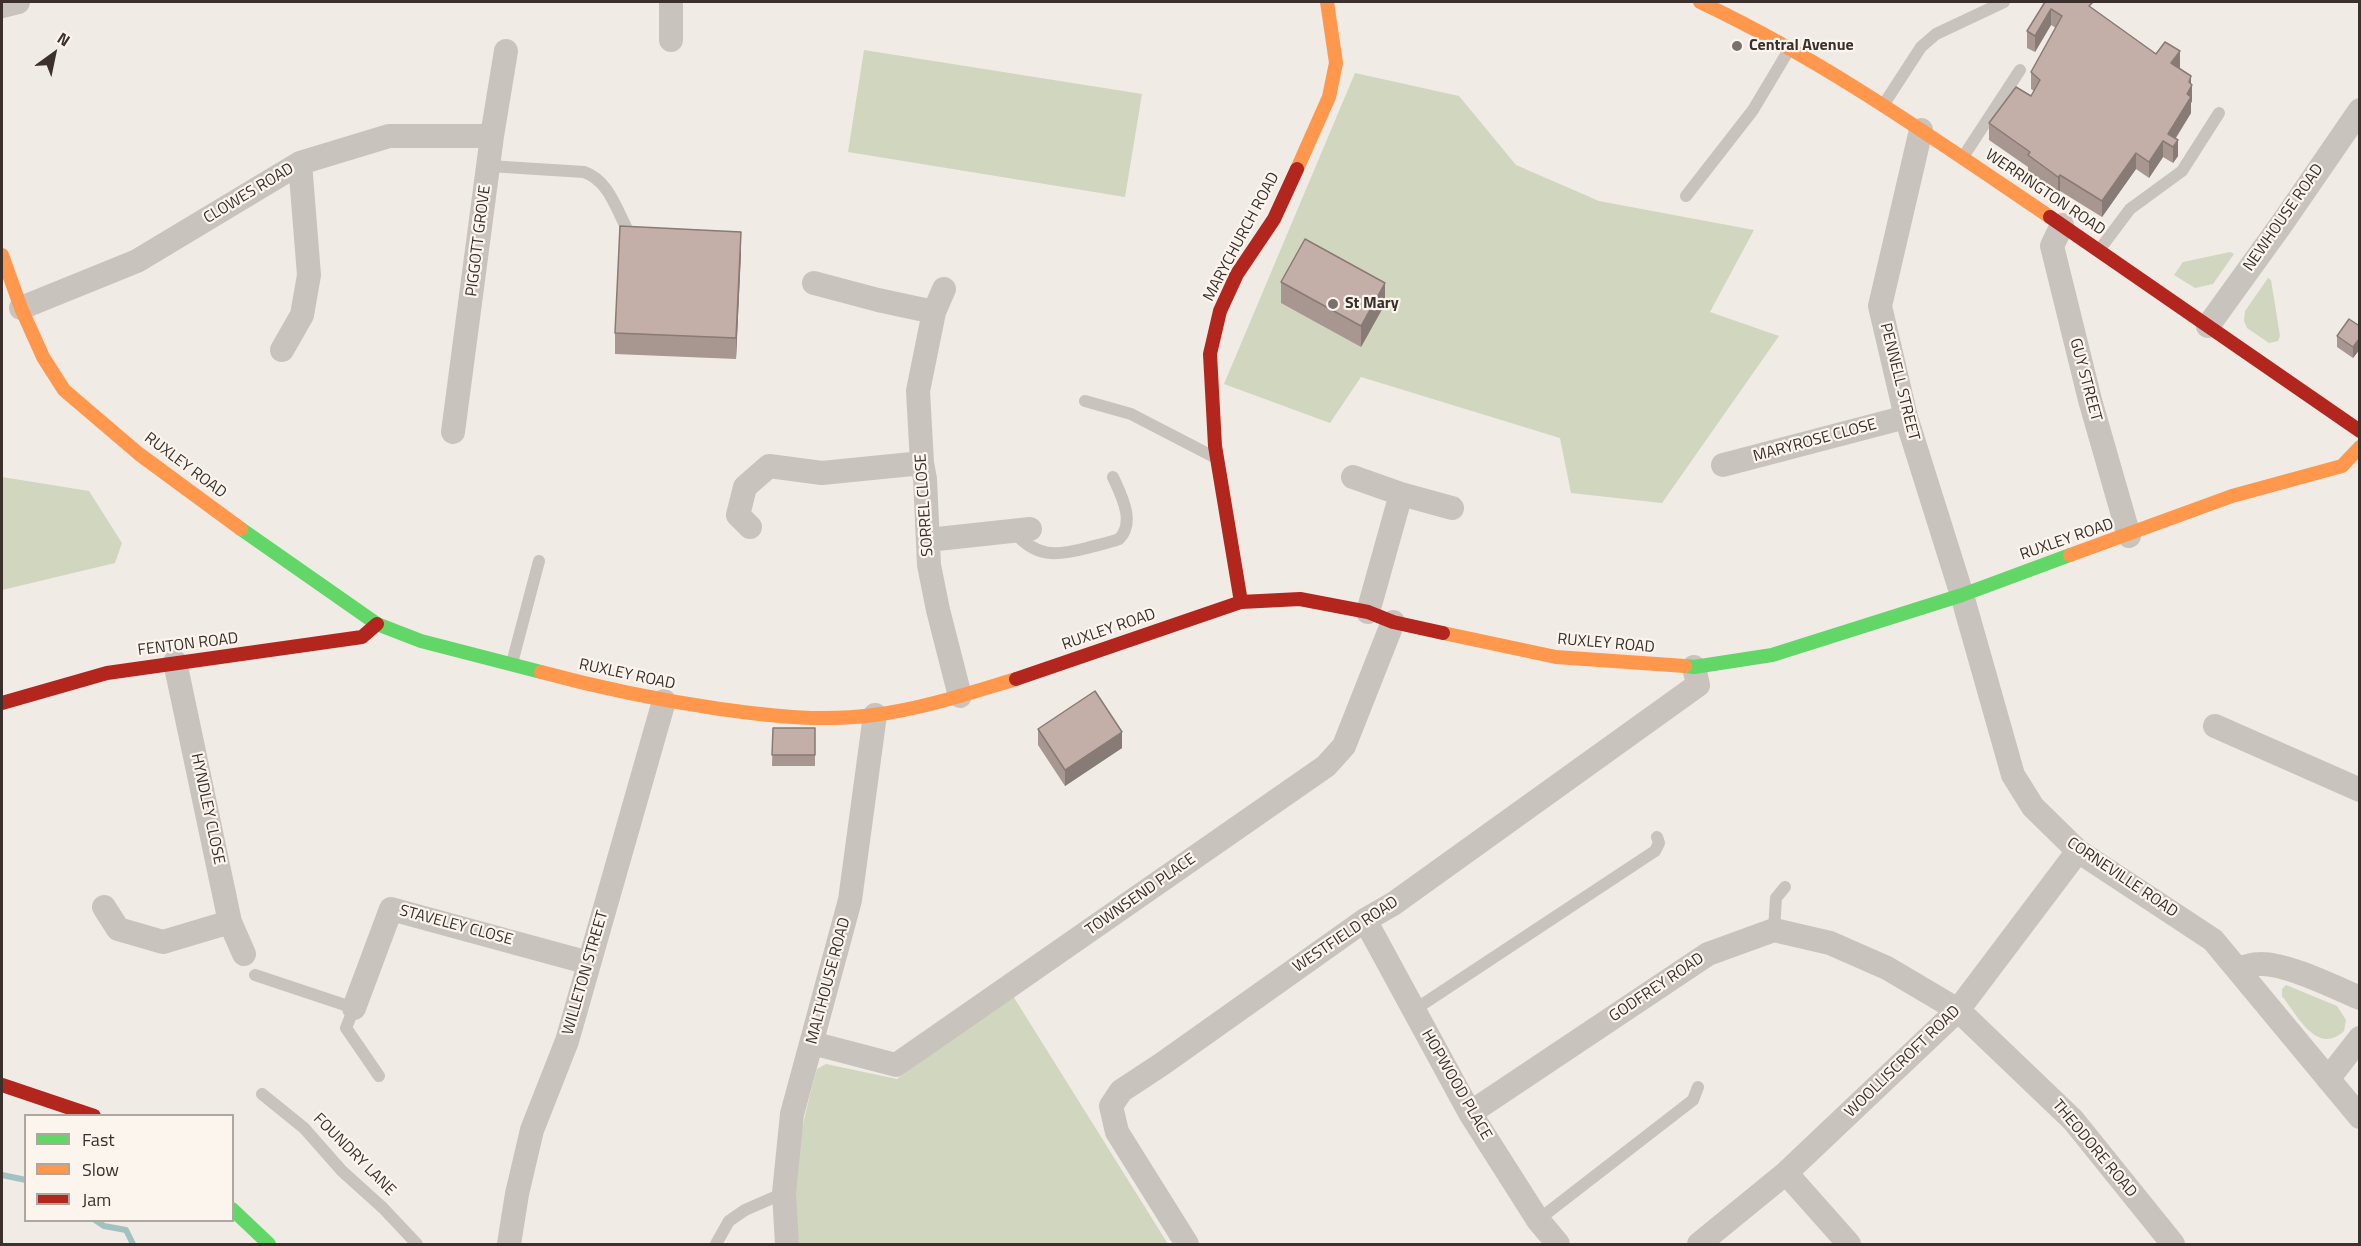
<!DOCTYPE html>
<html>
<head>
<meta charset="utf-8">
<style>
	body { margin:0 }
	#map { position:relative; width:2361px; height:1246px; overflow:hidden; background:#f0ebe5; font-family:"Titillium Web",sans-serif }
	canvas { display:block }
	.frame { position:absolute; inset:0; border:3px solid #3b302b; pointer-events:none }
	.legend { position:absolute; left:24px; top:1114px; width:210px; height:108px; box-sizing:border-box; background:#fbf5ee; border:2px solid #aea6a0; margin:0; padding:8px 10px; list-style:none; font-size:18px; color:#3b302b }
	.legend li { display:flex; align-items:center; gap:12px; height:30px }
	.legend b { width:30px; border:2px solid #aea6a0 }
	.north { position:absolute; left:24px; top:24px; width:60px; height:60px; -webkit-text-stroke:4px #fbf5ee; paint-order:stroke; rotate:33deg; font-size:16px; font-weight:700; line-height:24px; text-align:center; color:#3b302b }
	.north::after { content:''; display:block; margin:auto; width:21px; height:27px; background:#3b302b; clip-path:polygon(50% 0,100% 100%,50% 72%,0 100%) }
</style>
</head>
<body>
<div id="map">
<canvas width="2361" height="1246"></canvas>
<div class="frame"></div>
<ul class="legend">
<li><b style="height:8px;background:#63d668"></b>Fast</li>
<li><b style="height:8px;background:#ff974d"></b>Slow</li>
<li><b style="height:8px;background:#b3261e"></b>Jam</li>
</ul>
<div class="north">N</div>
</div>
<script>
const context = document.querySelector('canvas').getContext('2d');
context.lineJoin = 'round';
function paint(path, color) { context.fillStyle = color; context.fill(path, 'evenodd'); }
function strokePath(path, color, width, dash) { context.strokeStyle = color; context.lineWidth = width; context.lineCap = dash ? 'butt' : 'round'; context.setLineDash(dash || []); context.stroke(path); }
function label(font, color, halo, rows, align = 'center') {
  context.font = font + ' "Titillium Web",sans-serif'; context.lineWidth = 4.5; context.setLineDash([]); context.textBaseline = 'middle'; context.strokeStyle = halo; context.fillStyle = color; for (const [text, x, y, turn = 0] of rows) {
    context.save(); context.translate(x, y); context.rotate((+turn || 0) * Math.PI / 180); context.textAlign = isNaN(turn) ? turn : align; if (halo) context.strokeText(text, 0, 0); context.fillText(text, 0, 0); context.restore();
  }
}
paint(new Path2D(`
	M864 50 1142 94 1125 197 848 152Z
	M1355 73 1459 96 1516 165 1599 201 1754 230 1710 312 1779 336 1662 503 1571 493 1560 438 1361 377 1330 423 1224 384Z
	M2230 252 2234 254 2213 284 2195 288 2174 275 2183 262Z
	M2268 278 2271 280 2280 336 2278 341 2269 343 2247 328 2244 321 2245 311Z
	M2 477 89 491 122 543 115 563 2 590Z
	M2286 985 2337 1006 2346 1020 2344 1031C2317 1056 2298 1016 2282 996V989Z
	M1013 996 1168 1244H799C788 1186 801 1125 817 1069L826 1064 897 1079Z`), '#d1d6bf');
strokePath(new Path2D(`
	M2 1175 26 1180
	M95 1220 104 1226 126 1230 133 1244`), '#a1c2c1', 6);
strokePath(new Path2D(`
	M1884 104 1921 47 1936 34 2004 2
	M1963 157 2020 70
	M489 166 584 172C608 180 616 208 627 229
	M1686 196 1753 110 1790 48
	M2100 249 2130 209 2182 171 2219 113
	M1085 401 1131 414 1214 457
	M1013 531C1036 558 1056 556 1087 548 1097 545 1109 543 1119 539 1136 522 1121 495 1113 477
	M512 663 539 561
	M1774 930 1776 898 1785 887
	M255 975 354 1008 346 1028 379 1076
	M1414 1010 1655 851 1659 843 1657 837
	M262 1094 304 1128 342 1171 383 1208 417 1244
	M1538 1220 1693 1100 1698 1087
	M716 1244 729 1221 745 1210 784 1193`), '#c9c3be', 12);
strokePath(new Path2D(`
	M671 2V40
	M2 6 18 2
	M1921 130 1880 306 1906 417 1962 595 2013 775 2033 807 2078 851 2213 940 2360 1117
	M2062 225 2052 246 2090 400 2129 536
	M814 283 878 300 934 312 918 391 922 463 925 479 929 565 938 610 960 696
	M21 308 137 261 300 163 389 136H492
	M934 312 944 289
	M2208 326 2283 222 2360 110
	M282 350 302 315 309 275 300 163
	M453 432 492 136 506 51
	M1723 465 1906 417
	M1353 477 1401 494 1452 508
	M750 527 738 515 745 487 769 466 822 473 922 463
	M928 540 1030 529
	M1368 612 1401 494
	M175 662 230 922 244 954
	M2215 726 2360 790
	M104 907 118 929 163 942 230 922
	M1365 920 1470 1113 1538 1220 1558 1244
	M2237 969C2244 967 2252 964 2260 964 2286 963 2334 987 2360 998
	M354 1008 391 909 589 963
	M812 1043 896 1065 1326 766 1344 746 1393 622
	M2328 1079 2360 1038
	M1470 1113 1708 954 1774 930 1830 943 1887 968 1958 1010 2073 1120 2173 1244
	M1786 1173 1849 1244
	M509 1244 517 1194 532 1130 567 1041 664 701
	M787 1244 784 1193 792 1114 850 900 875 715
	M1187 1244 1117 1132 1111 1106 1121 1091 1162 1064 1365 920 1393 904 1698 685 1694 667
	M1699 1244 1786 1173 1958 1010 2078 851`), '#c9c3be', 24);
strokePath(new Path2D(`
	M241 529 377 624 421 641 541 672
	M1685 666 1694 667 1772 655 1962 595 2070 555
	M232 1209 269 1244`), '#63d668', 14);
strokePath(new Path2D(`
	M1700 2C1825 61 1936 140 2050 217
	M1297 169 1329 97 1336 63 1327 2
	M2 255 21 308 43 357 64 390 139 454 241 529
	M2070 555 2232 496 2342 466 2360 447
	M1443 633 1556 657 1685 666
	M541 672C600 688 659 700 720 709 771 716 822 722 874 715 922 709 970 693 1016 679`), '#ff974d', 14);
strokePath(new Path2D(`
	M2050 217 2360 431
	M1241 602 1215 446 1210 354 1220 311 1237 274 1274 219 1297 169
	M1016 679 1241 602 1300 599 1368 612 1393 622 1443 633
	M2 703 107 673 362 637 377 624
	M2 1085 94 1116`), '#b3261e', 14);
paint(new Path2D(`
	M2045 2 2093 9 2156 54 2180 67 2179 68 2191 84 2192 101 2191 103V113L2176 138 2178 156 2173 163 2163 157 2149 178 2136 169 2102 217 2060 191 2058 194 2028 171V167L1989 140V123L2031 96 2034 91 2031 89V72L2056 28 2051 25 2035 52 2027 48V31Z
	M741 253 736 359 615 354V333Z
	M1281 282 1385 304 1361 347 1281 303Z
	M2360 322V349L2353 358 2337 347V336L2358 325Z
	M773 728H815V766H772Z
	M1038 729 1122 748 1065 786 1038 745Z`), '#a89690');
paint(new Path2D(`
	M2051 9V25L2035 52V36Z
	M2180 51V67L2171 79V63Z
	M2191 76V87L2192 85V101L2191 103V113L2171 145 2168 134 2187 94 2189 82Z
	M2178 140V156L2173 163V147Z
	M2163 141V157L2149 178V162Z
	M2136 153V169L2102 217V201Z
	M2060 175V191L2058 194V177Z
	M741 232V253L736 359V338Z
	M1385 283V304L1361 347V326Z
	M2360 338V349L2353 358V347Z
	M1122 732V748L1065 786V770Z`), '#887a75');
const building = new Path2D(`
	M2045 2H2093L2089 6 2156 54 2165 42 2180 51 2171 63 2191 76 2189 82 2192 85 2187 94 2191 97 2168 134 2178 140 2173 147 2163 141 2149 162 2136 153 2102 201 2060 175 2058 177 2028 155 2030 152 1989 123 2016 87 2031 96 2040 80 2031 72 2062 16 2051 9 2035 36 2027 31Z
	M620 226 741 232 736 338 615 333Z
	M1305 239 1385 283 1361 326 1281 282Z
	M2349 319 2358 325 2360 322V338L2353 347 2337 336Z
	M1095 691 1122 732 1065 770 1038 729Z
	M773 728H815V755H772Z`);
paint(building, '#c3afa7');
strokePath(building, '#887a75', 1.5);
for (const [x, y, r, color] of [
	[1737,46,6,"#7a716c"],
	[1333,304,6,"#7a716c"]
]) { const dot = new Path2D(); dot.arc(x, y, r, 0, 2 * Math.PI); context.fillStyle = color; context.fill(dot); strokePath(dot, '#fbf5ee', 2); }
label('bold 16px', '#3b302b', '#fbf5ee', [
	["Central Avenue",1749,46],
	["St Mary",1345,304]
], 'left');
label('16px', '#3b302b', '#fbf5ee', [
	["WERRINGTON ROAD",2045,193,34],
	["CLOWES ROAD",249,194,-31],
	["NEWHOUSE ROAD",2284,218,-55],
	["MARYCHURCH ROAD",1242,237,-62],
	["PIGGOTT GROVE",479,241,-83],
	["GUY STREET",2085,380,75],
	["PENNELL STREET",1899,382,76],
	["MARYROSE CLOSE",1815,441,-15],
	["RUXLEY ROAD",185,466,37],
	["SORREL CLOSE",925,505,-94],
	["RUXLEY ROAD",2067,540,-19],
	["RUXLEY ROAD",1109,630,-19],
	["RUXLEY ROAD",1606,644,5],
	["FENTON ROAD",188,645,-7],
	["RUXLEY ROAD",627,675,12],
	["HYNDLEY CLOSE",207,809,78],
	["CORNEVILLE ROAD",2122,878,34],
	["TOWNSEND PLACE",1141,895,-35],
	["STAVELEY CLOSE",456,926,15],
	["WESTFIELD ROAD",1346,935,-34],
	["WILLETON STREET",586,973,-74],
	["MALTHOUSE ROAD",829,981,-75],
	["GODFREY ROAD",1657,988,-34],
	["WOOLLISCROFT ROAD",1903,1062,-44],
	["HOPWOOD PLACE",1456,1085,60],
	["THEODORE ROAD",2094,1149,50],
	["FOUNDRY LANE",354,1155,45]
]);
</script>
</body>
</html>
